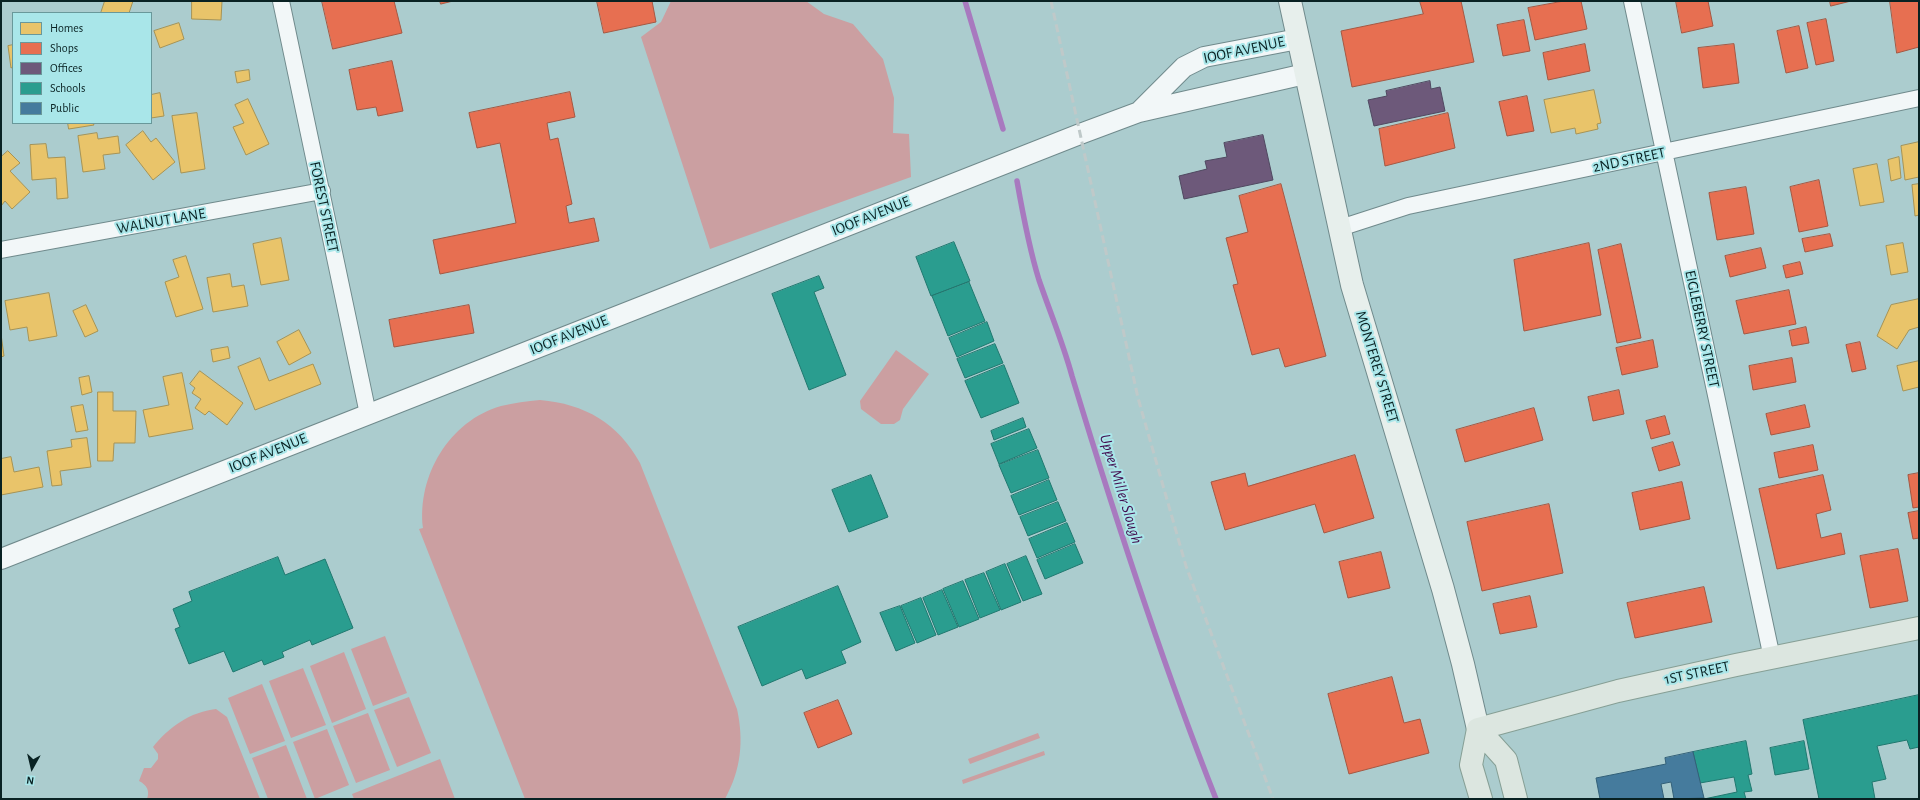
<!DOCTYPE html>
<html>
<head>
<meta charset="utf-8">
<style>
	body { margin:0 }
	#map { position:relative; width:1920px; height:800px; overflow:hidden; background:#abccce; font-family:"Alegreya Sans",sans-serif }
	canvas { display:block }
	.frame { position:absolute; inset:0; border:2px solid #092223; pointer-events:none }
	.legend { position:absolute; left:12px; top:12px; width:140px; height:112px; box-sizing:border-box; background:#a9e6e9; border:1px solid #69989a; margin:0; padding:5px 7px; list-style:none; font-size:12px; color:#092223 }
	.legend li { display:flex; align-items:center; gap:8px; height:20px }
	.legend b { width:20px; border:1px solid #69989a }
	.north { position:absolute; left:12px; top:748px; width:40px; height:40px; -webkit-text-stroke:3px #a9e6e9; paint-order:stroke; rotate:188deg; font-size:11px; font-weight:700; line-height:16px; text-align:center; color:#092223 }
	.north::after { content:''; display:block; margin:auto; width:14px; height:18px; background:#092223; clip-path:polygon(50% 0,100% 100%,50% 72%,0 100%) }
</style>
</head>
<body>
<div id="map">
<canvas width="1920" height="800"></canvas>
<div class="frame"></div>
<ul class="legend">
<li><b style="height:11px;background:#e9c46a"></b>Homes</li>
<li><b style="height:11px;background:#e76f51"></b>Shops</li>
<li><b style="height:11px;background:#6d597a"></b>Offices</li>
<li><b style="height:11px;background:#2a9d8f"></b>Schools</li>
<li><b style="height:11px;background:#457b9d"></b>Public</li>
</ul>
<div class="north">N</div>
</div>
<script>
const context = document.querySelector('canvas').getContext('2d');
context.lineJoin = 'round';
function paint(path, color) { context.fillStyle = color; context.fill(path, 'evenodd'); }
function strokePath(path, color, width, dash) { context.strokeStyle = color; context.lineWidth = width; context.lineCap = dash ? 'butt' : 'round'; context.setLineDash(dash || []); context.stroke(path); }
function label(font, color, halo, rows, align = 'center') {
  context.font = font + ' "Alegreya Sans",sans-serif'; context.lineWidth = 4; context.setLineDash([]); context.textBaseline = 'middle'; context.strokeStyle = halo; context.fillStyle = color; for (const [text, x, y, turn = 0] of rows) {
    context.save(); context.translate(x, y); context.rotate((+turn || 0) * Math.PI / 180); context.textAlign = isNaN(turn) ? turn : align; if (halo) context.strokeText(text, 0, 0); context.fillText(text, 0, 0); context.restore();
  }
}
paint(new Path2D(`
	M671 1H806L824 14 853 24 883 59 894 98 893 133 909 134 911 177 710 249 641 37 661 22Z
	M896 350 929 374 903 409 900 420 894 424H881L861 409 860 401Z
	M540 400C585 404 618 423 640 463L737 709C744 741 741 770 725 799H525L419 529 423 528C417 476 449 421 501 406 514 403 527 401 540 400Z
	M385 636 407 693 373 706 351 649Z
	M344 652 366 709 332 723 310 666Z
	M303 668 326 725 291 738 269 681Z
	M262 684 285 741 250 754 228 698Z
	M409 697 431 753 397 767 374 710Z
	M216 709 227 717 260 799H147C150 791 147 785 139 781L144 768H151L158 759V754L153 747C169 727 190 712 216 709Z
	M368 713 390 770 356 783 333 726Z
	M327 729 349 785 315 799 293 742Z
	M1038 733 1040 738 970 764 968 759Z
	M286 745 307 799H268L252 758Z
	M1044 751 1045 755 963 784 962 780Z
	M440 759 455 799H354L352 794Z`), '#cb9fa1');
const homes = new Path2D(`
	M105 1H133L129 13H101Z
	M192 1H222L221 20 192 19Z
	M179 23 184 39 160 48 154 31Z
	M13 45V67L11 68 8 46Z
	M249 70 250 80 237 83 235 72Z
	M1594 90 1601 123 1597 124 1598 129 1576 134 1575 128 1551 133 1544 100Z
	M160 93 164 116 151 118V95Z
	M248 99 269 144 246 155 233 127 244 123 235 105Z
	M197 113 205 169 181 173 172 116Z
	M68 123H93L94 125 69 129Z
	M143 131 151 142 156 138 175 162 153 180 126 145Z
	M97 133 98 139 118 136 120 153 103 155 105 169 83 172 78 136Z
	M1919 142V177L1905 180 1901 146Z
	M46 144 48 158 65 157 68 198 57 199 56 178 32 180 30 145Z
	M8 151 20 163 10 171 30 192 12 209 5 201 1 206V157Z
	M1899 157 1901 178 1891 181 1888 160Z
	M1877 164 1884 202 1860 206 1853 169Z
	M1919 184V215L1915 216 1912 185Z
	M281 238 289 280 261 285 253 244Z
	M1903 243 1908 272 1891 275 1886 246Z
	M186 256 203 309 176 317 165 282 179 277 173 260Z
	M230 274 232 287 244 285 248 306 213 312 207 278Z
	M49 293 57 336 29 341 27 327 10 330 5 301Z
	M1919 299V327L1909 330 1897 349 1877 336 1891 305Z
	M86 305 98 331 85 337 73 311Z
	M299 330 311 353 289 365 277 342Z
	M1 334 4 356 1 357Z
	M228 347 230 358 213 362 211 350Z
	M260 358 269 381 313 364 321 384 255 410 238 367Z
	M1919 361V387L1903 391 1897 366Z
	M200 371 243 403 227 425 209 411 205 415 195 408 201 399 192 393 195 388 190 384Z
	M182 373 193 429 149 437 143 410 169 405 163 377Z
	M89 376 92 392 82 395 79 378Z
	M98 392H113V411H136L135 443H114L113 461H98Z
	M83 405 88 430 76 432 71 407Z
	M87 438 91 467 60 471 62 485 52 486 47 451 72 447 71 440Z
	M11 457 14 472 39 467 43 487 1 495V459Z`);
paint(homes, '#e9c46a');
strokePath(homes, '#a69355', 1);
const shops = new Path2D(`
	M322 1H394L402 33 333 49Z
	M440 1H453L441 4Z
	M597 1H652L656 22 604 33Z
	M1420 1H1461L1474 62 1352 87 1341 31 1423 14Z
	M1564 1H1581L1587 29 1535 40 1528 8Z
	M1676 1H1708L1713 26 1682 33Z
	M1830 1H1851L1831 6Z
	M1890 1H1919V47L1897 53Z
	M1826 19 1834 61 1816 65 1807 23Z
	M1524 20 1530 51 1503 56 1497 25Z
	M1799 26 1808 68 1786 73 1777 31Z
	M1585 44 1590 71 1548 80 1543 53Z
	M1734 44 1739 83 1703 88 1698 48Z
	M392 61 403 111 378 116 376 107 357 110 349 70Z
	M570 92 575 117 547 123 550 140 558 138 572 204 566 206 569 223 594 218 599 241 440 274 433 240 516 223 500 143 477 148 469 113Z
	M1527 96 1534 131 1507 136 1499 102Z
	M1448 113 1455 148 1385 166 1379 129Z
	M1819 180 1828 226 1799 232 1790 187Z
	M1281 184 1326 356 1285 367 1279 348 1252 355 1233 285 1238 284 1226 238 1248 232 1239 196Z
	M1746 187 1754 234 1717 240 1709 193Z
	M1830 234 1833 246 1805 252 1802 239Z
	M1589 243 1601 315 1524 331 1514 260Z
	M1621 244 1641 338 1617 343 1598 250Z
	M1761 248 1766 268 1730 277 1725 256Z
	M1800 262 1803 274 1786 278 1783 266Z
	M1789 290 1796 324 1744 334 1736 301Z
	M469 305 474 333 394 347 389 320Z
	M1806 327 1809 343 1792 346 1789 331Z
	M1653 340 1658 367 1622 375 1616 348Z
	M1860 342 1866 369 1852 372 1846 345Z
	M1792 358 1796 382 1753 390 1749 366Z
	M1619 390 1624 414 1593 421 1588 397Z
	M1805 405 1810 427 1771 435 1766 414Z
	M1534 408 1543 440 1465 462 1456 430Z
	M1665 416 1670 434 1651 439 1646 421Z
	M1673 442 1680 465 1659 471 1652 448Z
	M1813 445 1818 470 1779 478 1774 453Z
	M1355 455 1374 518 1324 533 1315 504 1225 530 1211 482 1245 473 1248 486Z
	M1919 473V507L1913 508 1908 475Z
	M1823 475 1831 510 1816 514 1821 538 1841 533 1845 554 1777 569 1759 489Z
	M1682 482 1690 519 1640 530 1632 493Z
	M1549 504 1563 573 1482 591 1467 522Z
	M1919 511V538L1913 539 1908 513Z
	M1898 549 1908 601 1870 608 1860 556Z
	M1381 552 1390 588 1348 598 1339 562Z
	M1704 587 1712 622 1635 638 1627 603Z
	M1530 596 1537 627 1500 634 1493 604Z
	M1392 677 1404 723 1420 719 1429 753 1349 774 1328 694Z
	M838 700 852 734 818 748 804 713Z`);
paint(shops, '#e76f51');
strokePath(shops, '#a45843', 1);
const offices = new Path2D(`
	M1430 81 1431 89 1440 87 1445 111 1374 126 1368 100 1387 96 1386 91Z
	M1263 135 1273 180 1184 199 1179 176 1207 169 1205 161 1227 157 1224 143Z`);
paint(offices, '#6d597a');
strokePath(offices, '#4f4860', 1);
const schools = new Path2D(`
	M954 242 970 281 931 296 916 257Z
	M819 276 824 288 814 292 846 375 809 390 772 294Z
	M969 282 985 321 948 336 932 296Z
	M987 322 994 341 957 357 949 338Z
	M995 344 1003 363 965 378 957 359Z
	M1004 365 1019 403 981 418 965 381Z
	M1023 418 1026 427 994 440 991 431Z
	M1029 429 1037 448 999 464 991 444Z
	M1038 450 1049 478 1011 493 999 465Z
	M871 475 888 517 849 532 832 490Z
	M1049 480 1057 500 1019 515 1011 496Z
	M1058 502 1066 521 1028 536 1020 517Z
	M1067 523 1075 542 1037 558 1029 539Z
	M1075 544 1083 563 1045 579 1037 560Z
	M1026 556 1042 594 1023 601 1007 564Z
	M278 557 285 575 325 559 353 628 312 645 310 640 282 652 284 657 264 665 262 660 233 672 224 651 189 664 175 629 180 627 173 609 192 601 189 592Z
	M1005 564 1021 602 1001 610 986 572Z
	M984 573 1000 610 980 618 965 580Z
	M963 581 979 619 959 627 943 589Z
	M838 586 861 642 841 651 846 663 806 679 802 669 762 686 738 627Z
	M942 590 958 627 938 635 923 598Z
	M921 598 936 635 917 643 901 606Z
	M900 606 915 643 896 651 880 613Z
	M1919 695V747L1910 749 1907 740 1877 746 1886 779 1872 782 1875 799H1819L1803 720Z
	M1746 741 1752 774 1748 775 1752 791 1744 792 1746 799H1704L1737 792 1734 777 1700 783 1693 752Z
	M1804 741 1809 769 1775 775 1770 748Z`);
paint(schools, '#2a9d8f');
strokePath(schools, '#20786f', 1);
const public = new Path2D(`
	M1693 752 1704 798 1674 799 1671 782 1661 784 1664 799H1600L1596 778 1666 764 1665 758Z`);
paint(public, '#457b9d');
strokePath(public, '#336078', 1);
strokePath(new Path2D(`
	M965 1 1003 129
	M1017 181C1023 215 1029 248 1039 280 1050 312 1063 343 1072 376 1115 518 1161 660 1216 799`), '#a879bf', 5.5);
const minor = new Path2D(`
	M281 1 368 414
	M1632 1 1772 658
	M1340 228 1408 206 1919 98
	M1 250 322 191`);
const tertiary = new Path2D(`
	M1139 112 1184 67 1204 57 1298 39
	M1 559 1080 134 1139 112 1305 74`);
const secondary = new Path2D(`
	M1290 1 1352 285 1443 589 1463 664 1478 729`);
const primary = new Path2D(`
	M1478 729 1618 691 1736 665 1919 628
	M1478 729 1506 760 1516 799
	M1478 729 1471 765 1481 799`);
strokePath(minor, '#708a8c', 18);
strokePath(tertiary, '#708a8c', 22);
strokePath(secondary, '#708a8c', 24);
strokePath(primary, '#869f95', 24);
strokePath(minor, '#f2f7f8', 16);
strokePath(tertiary, '#f2f7f8', 20);
strokePath(secondary, '#e7efec', 22);
strokePath(primary, '#dce6e0', 22);
strokePath(new Path2D(`
	M1051 1 1138 398 1186 566 1273 799`), '#bfc9c9', 3, [8, 4]);
label('15px', '#092223', '#a9e6e9', [
	["IOOF AVENUE",1244,50,-12],
	["2ND STREET",1629,160,-12],
	["FOREST STREET",324,207,78],
	["IOOF AVENUE",871,216,-22],
	["WALNUT LANE",161,221,-10],
	["EIGLEBERRY STREET",1702,329,78],
	["IOOF AVENUE",569,335,-22],
	["MONTEREY STREET",1377,367,73],
	["IOOF AVENUE",268,453,-22],
	["1ST STREET",1697,673,-12]
]);
label('italic 16px', '#430d4e', '#a9e6e9', [
	["Upper Miller Slough",1121,489,73]
]);
</script>
</body>
</html>
